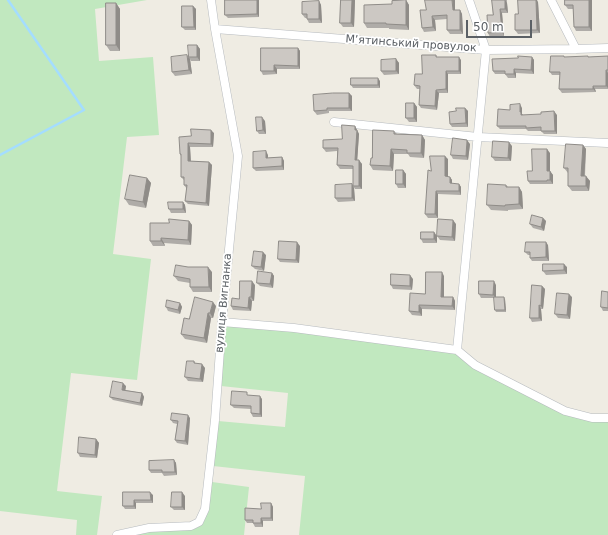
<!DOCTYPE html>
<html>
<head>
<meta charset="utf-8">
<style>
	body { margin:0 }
	#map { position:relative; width:608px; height:535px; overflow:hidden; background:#efece3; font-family:"DejaVu Sans",sans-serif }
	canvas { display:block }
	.scale { position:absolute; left:466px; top:20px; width:66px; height:18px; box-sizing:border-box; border:2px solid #5b6065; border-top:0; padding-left:5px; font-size:12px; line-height:14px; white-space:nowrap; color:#5b6065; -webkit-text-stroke:3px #fff; paint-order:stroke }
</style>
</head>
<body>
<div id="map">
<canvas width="608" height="535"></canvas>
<div class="scale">50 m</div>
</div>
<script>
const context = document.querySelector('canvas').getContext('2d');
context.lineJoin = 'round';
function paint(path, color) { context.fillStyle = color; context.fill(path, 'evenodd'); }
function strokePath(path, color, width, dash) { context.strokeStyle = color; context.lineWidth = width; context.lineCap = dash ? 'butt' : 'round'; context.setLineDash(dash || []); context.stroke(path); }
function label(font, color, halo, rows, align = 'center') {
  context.font = font + ' "DejaVu Sans",sans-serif'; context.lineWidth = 3.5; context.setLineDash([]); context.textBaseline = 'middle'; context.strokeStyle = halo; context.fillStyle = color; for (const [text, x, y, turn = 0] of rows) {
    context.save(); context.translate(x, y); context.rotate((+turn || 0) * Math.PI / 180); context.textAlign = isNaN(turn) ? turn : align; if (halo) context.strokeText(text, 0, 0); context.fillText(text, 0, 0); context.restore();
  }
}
paint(new Path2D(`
	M0 0H147L95 9 99 61 153 57 159 135 127 137 113 254 151 259 137 380 71 373 57 491 102 496 97 535H76L77 520 0 511Z
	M225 326 294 331 456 353 564 413 608 421V535H299L305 476 213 466 218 421 285 427 288 393 221 386Z
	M212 482 249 487 244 535H133L150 531 192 530 202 525 209 510Z`), '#c1e8bf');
strokePath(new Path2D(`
	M0 155 84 110 8 0`), '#a4ddff', 2.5);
const street = new Path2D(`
	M551 0 576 49
	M215 29 486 50 576 49 608 48
	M334 122 478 137 607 143
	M222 322 294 328 457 350 475 365 565 411 592 418H608
	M457 350 486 50 469 0
	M117 535 149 528 191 526 199 522 205 509 215 420 222 322 238 156 215 29 211 0`);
strokePath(street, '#b6babe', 9);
strokePath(street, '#fff', 8);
paint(new Path2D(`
	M259 0V17L228 18 225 15Z
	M341 0H355L354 27H343L340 23Z
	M393 0H408H406L409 5V30L389 29V28H367L364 23 392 4Z
	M492 0H507V3L508 13H502L504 36 490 37 488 33 493 15Z
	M592 0V31H576L574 27 573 9H568L565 5Z
	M319 1 321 5 322 23H309L307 19V18H305L302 14Z
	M538 2 540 33 518 34 515 30 518 14Z
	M116 3 120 9V51H110L106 45Z
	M193 6 196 9V30H185L182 27Z
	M420 10H460L462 14 463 34H450L447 30V19L435 20 436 31 424 32 422 28Z
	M197 45 200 49V61H191L190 59 192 74 175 76 172 72 189 57Z
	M298 48 300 51V69H277V74L263 75 261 71Z
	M436 55 437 57 461 60V74H448V93H439L437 110 421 108 419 105 420 89H417L414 85Z
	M608 56V89H595L596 92 562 93 559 89 560 75H552L550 72 565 57H589Z
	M532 57 534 60V74L516 73V78H508L505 74H495L493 71 518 58Z
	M396 59 399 63V74L384 75 381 71Z
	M380 81V88H353L351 85Z
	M333 93H349L352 96V111H329V113L317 115 314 111Z
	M414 103 417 107V122H409L406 118Z
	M465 108 468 111V127H452L450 124 456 111Z
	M522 108V114L523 115H557V134H544L541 131H528L526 129H500L497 126Z
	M265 121 266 134H259L257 131Z
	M355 126 359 134 357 160 362 164V189H355L353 186V169H340L337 165V151L326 152 323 148 342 139Z
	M394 131 397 134 422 135 425 140 424 158 410 157 408 154H394L393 171 373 170 370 165 372 158Z
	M214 133 213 147H190L191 161 209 162 212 165 209 206 188 204 185 201 187 189 184 185V180L181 177V156L180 154 191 136Z
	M470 144 468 160 453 159 451 155Z
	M583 145 586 149 585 176 590 181 589 191H572L568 186V173L564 168Z
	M512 146 511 161H495L492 157Z
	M550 153V171L553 175V184H530L528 181 532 171Z
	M268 155V158L282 157 284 161V170L256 171 253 168Z
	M448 159V177H450L452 180V184H459L461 187V195L438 194V218H428L425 214 431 171Z
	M403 170 406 174V188H398L396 184Z
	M147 178 151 183 146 208 129 205 125 199Z
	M352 184 354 188 355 201 338 202 335 198Z
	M506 185 508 187H519L522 192 523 209 508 210V211L491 210 487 205Z
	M183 202 185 205 186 213H171L169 209Z
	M543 218 546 221 544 231 533 228 530 224Z
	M189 221 192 225 191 245 164 243 165 246H153L150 241 169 223Z
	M456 224 455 241 440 240 437 236Z
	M434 232 437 243H423L421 239Z
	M548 245 549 261H532L530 258V255H528L525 252Z
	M300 246 299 263 280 262 278 259Z
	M266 255 264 271 255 269 252 266Z
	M567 267V274L546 275 543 271Z
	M212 272V292H193L190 287V283L178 281 174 276Z
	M272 273 274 276 273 288 260 286 257 283Z
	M444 276V297H453L455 301V310L422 309V316L412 315 409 311Z
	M413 279 412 290 393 289 391 285Z
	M255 285 254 301H252L251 311 233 310 231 306Z
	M496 285V297L505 299 506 312H496L495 310V298H481L479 294Z
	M542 286 545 289 543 309H541L542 321 532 322 530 318Z
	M608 292V311H603L601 307Z
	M572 297 570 319 558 318 555 314Z
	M180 303 182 307 180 314 168 311 166 307Z
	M216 306 213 318H211L207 343 185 339 181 334 189 319Z
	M194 361 196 364 205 368 203 382 188 381 185 377Z
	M126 386 125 390 142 393 144 397 142 406 113 400 110 397Z
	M250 395 262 399V417H253L251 413V409L234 408 231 405Z
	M190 418 188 445 177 443 175 440 177 424 173 423 171 420Z
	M96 439 99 443 97 458 80 457 78 453Z
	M174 460 176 463 177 475 164 476 162 473H151L149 470Z
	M123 492 153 495V503H136V509H125L123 506Z
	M185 496V510H174L171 507Z
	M271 503 273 507V521H263V527H255L253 523H247L245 520 261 509Z`), '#afaca8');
paint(new Path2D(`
	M257 0H259V17L257 14Z
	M352 0H355L354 27 351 23Z
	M406 0 409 5V30L406 25Z
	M452 0H455V14L453 10Z
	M505 0 507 3 508 13 505 9Z
	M536 0H537L538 2 540 33 537 30Z
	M589 0H592V31L589 27Z
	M319 1 321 5 322 23 319 19Z
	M116 3 120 9V51L116 45Z
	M193 6 196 9V30L194 27Z
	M500 9 502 13 504 36 502 32Z
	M460 10 462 14 463 34 460 30Z
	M432 16 435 20 436 31 433 27Z
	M197 45 200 49V61L197 57Z
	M298 48 300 51V69L298 66Z
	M187 55 190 59 192 74 189 70Z
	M459 57 461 60V74L459 71Z
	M532 57 534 60V74L531 70Z
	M396 59 399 63V74L396 71Z
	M274 65 277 69V74L274 71Z
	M514 69 516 73V78L514 74Z
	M606 70 608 73V88L606 86Z
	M446 71 448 74V93L446 89Z
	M378 78 380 81V88L378 85Z
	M593 86 595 89 596 92 593 89Z
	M436 90 439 93 437 110 435 106Z
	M349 93 352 96V111L349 108Z
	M414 103 417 107V122L414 118Z
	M520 104 522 108V114L523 115H521L520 112Z
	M465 108 468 111V127L466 123Z
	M554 111 557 115V134L555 131Z
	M262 117 265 121 266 134 263 130Z
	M355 126 359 134 357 164 355 160Z
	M211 130 214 133 213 147 211 144Z
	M422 135 425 140 424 158 421 153Z
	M467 140 470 144 468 160 466 156Z
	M509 142 512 146 511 161 508 158Z
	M188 143 190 147 191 165 188 161Z
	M583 145 586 149 584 181 581 176Z
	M391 149 394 154 393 171 390 166Z
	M547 149 550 153V173V171L553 175V184L550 180 547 171Z
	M266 151 268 155V161L266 158Z
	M445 156 448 159V180L445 176Z
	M282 157 284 161V170L282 166Z
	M359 160 362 164V189L359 186Z
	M209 162 212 165 209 206 206 203Z
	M403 170 406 174V188L403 184Z
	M586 176 590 181 589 191 586 186Z
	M450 177 452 180V187L450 183Z
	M147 178 151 183 146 208 143 202Z
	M352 184 354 188 355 201 352 198Z
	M459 184 461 187V195L459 191Z
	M519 187 522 192 523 209 519 204Z
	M436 191 438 194V218L435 214Z
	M183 202 185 205 186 213 183 209Z
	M543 218 546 221 544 231 541 227Z
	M453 220 456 224 455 241 452 237Z
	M189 221 192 225 191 245 188 240Z
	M434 232 437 236V243L434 239Z
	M161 238 164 243 165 246 161 241Z
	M297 242 300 246 299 263 296 260Z
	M546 242 548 245 549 261 546 257Z
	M263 252 266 255 264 271 261 267Z
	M564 264 567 267V274L564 270Z
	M208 267 212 272V292L209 287Z
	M442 272 444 276V301L441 297Z
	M272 273 274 276 273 288 270 284Z
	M410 275 413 279 412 290 410 286Z
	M252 281 255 285 254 301 251 297Z
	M494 281 496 285V298L493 295Z
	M542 286 545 289 543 309 541 306Z
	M569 294 572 297 570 319 567 315Z
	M249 297 252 301 251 311 248 308Z
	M453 297 455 301V310L452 306Z
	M504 297 505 299 506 312 505 310Z
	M213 302 216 306 213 318 210 313Z
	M180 303 182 307 180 314 178 310Z
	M419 305 422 309V316L419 312Z
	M539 305 541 309 542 321 539 318Z
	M208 313 211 318 207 343 204 338Z
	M202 364 205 368 203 382 200 379Z
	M123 383 126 386 125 393 122 390Z
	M142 393 144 397 142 406 140 403Z
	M260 396 262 399V417L260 414Z
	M188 415 190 418 188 445 185 441Z
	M96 439 99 443 97 458 95 455Z
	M174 460 176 463 177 475 175 472Z
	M150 492 153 495V503L151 500Z
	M182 492 185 496V510L182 507Z
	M134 500 136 503V509L134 506Z
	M271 503 273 507V521L271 518Z
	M261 518 263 521V527L261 523Z`), '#8f8c88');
const building = new Path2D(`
	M225 0H257V14L225 15Z
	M341 0H352L351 23H340Z
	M406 0V25L386 24V23H364V5L392 4V1Z
	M425 0H452L453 10H460V30H447V15L432 16 433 27 422 28 420 10H426Z
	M492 0H505V9H500L502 32 488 33 487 15H493Z
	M518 0H536L537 30H515V14H518Z
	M565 0H589V27H574L573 5H565Z
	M319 1V19H307V14H302V2Z
	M106 3H116V45H106Z
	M182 6H193L194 27H182Z
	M188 45H197V57H189Z
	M261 48H298V66L274 65V71H261Z
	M187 55 189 70 172 72 171 57Z
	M422 55H436V57H459V71H446V89L436 90 435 106 419 105 420 86 414 85 415 74H422Z
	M518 56 532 57 531 70 514 69V74H505V71H493L492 59 518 58Z
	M551 56H564V57L588 56V57L608 56V70H606V86H593V89H559L560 72H550Z
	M396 59V71H381V60Z
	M351 78H378V85H351Z
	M333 93H349V108H327V110L314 111 313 95Z
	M406 103H414V118H406Z
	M520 104V112H521V115L541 114V112L554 111 555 131H541V127L526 128V126H497L498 109 510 110V105Z
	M456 108H465L466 123 450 124 449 112 456 111Z
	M256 117H262L263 130 257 131Z
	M342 125 355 126V130H357L355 160H359V186H353V166L337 165 338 148H323V140L342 139Z
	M191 129 211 130V144L188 143V161L209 162 206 203 185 201 187 185H184V177H181V154H180L179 137 191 136Z
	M373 130 394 131V134L422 135 421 153H407V150L391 149 390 166 370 165 371 158H372Z
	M453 138 467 140 466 156 451 155Z
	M493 141 509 142 508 158 492 157Z
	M566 144 583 145 581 176H586V186H568V168H564Z
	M532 149H547V171H550V180H547V181H528L527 171H532Z
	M266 151V158L282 157V166L253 168V152Z
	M430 156H445V176L450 177V183L459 184V191H436L435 214H425L428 170 431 171Z
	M396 170H403V184H396Z
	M130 175 147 178 143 202 125 199Z
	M352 184V198H335V185Z
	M488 184 506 185V187H519V204L505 205V206L487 205Z
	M168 202H183V209H169Z
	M532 215 543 218 541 227 530 224Z
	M169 219 189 221 188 240 161 238V241H150V223H169Z
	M438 219 453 220 452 237 437 236Z
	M421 232H434V239H421Z
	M279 241 297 242 296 260 278 259Z
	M526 242H546V257L530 258V252H525Z
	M254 251 263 252 261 267 252 266Z
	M543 264H564V270L543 271Z
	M176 265 188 267H208L209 287H190V279L174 276Z
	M258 271 272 273 270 284 257 283Z
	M426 272H442L441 297H453L452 306 419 305V312L409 311 410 293 425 294Z
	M391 274 410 275V286L391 285Z
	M240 281H252L251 297H249L248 308 231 306 232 298 239 299Z
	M479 281H494L493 295 479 294Z
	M532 285 542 286 541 306 539 305V318H530Z
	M602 291 608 292V308L601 307Z
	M557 293 569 294 567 315 555 314Z
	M195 297 213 302 210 313H208L204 338 181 334 184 318 189 319Z
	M494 297H504L505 310H495Z
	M167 300 180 303 178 310 166 307Z
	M187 361H194V363L202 364 200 379 185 377Z
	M113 381 123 383 122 390 142 393 140 403 110 397Z
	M232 391 247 392V395L260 396V414L251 413V406L231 405Z
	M172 413 188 415 185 441 175 440 178 421 171 420Z
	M79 437 96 439 95 455 78 453Z
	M174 460 175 472H162V470H149V461Z
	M123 492H150L151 500H134V506H123Z
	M172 492H182V507H171Z
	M261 503H271V518H261V523H253V520H245V508L261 509Z`);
paint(building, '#ccc8c3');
strokePath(building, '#8f8c88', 1);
label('11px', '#5b6065', '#fff', [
	["Мʼятинський провулок",411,44,4],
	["вулиця Вигнанка",224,303,-85]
]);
</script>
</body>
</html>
